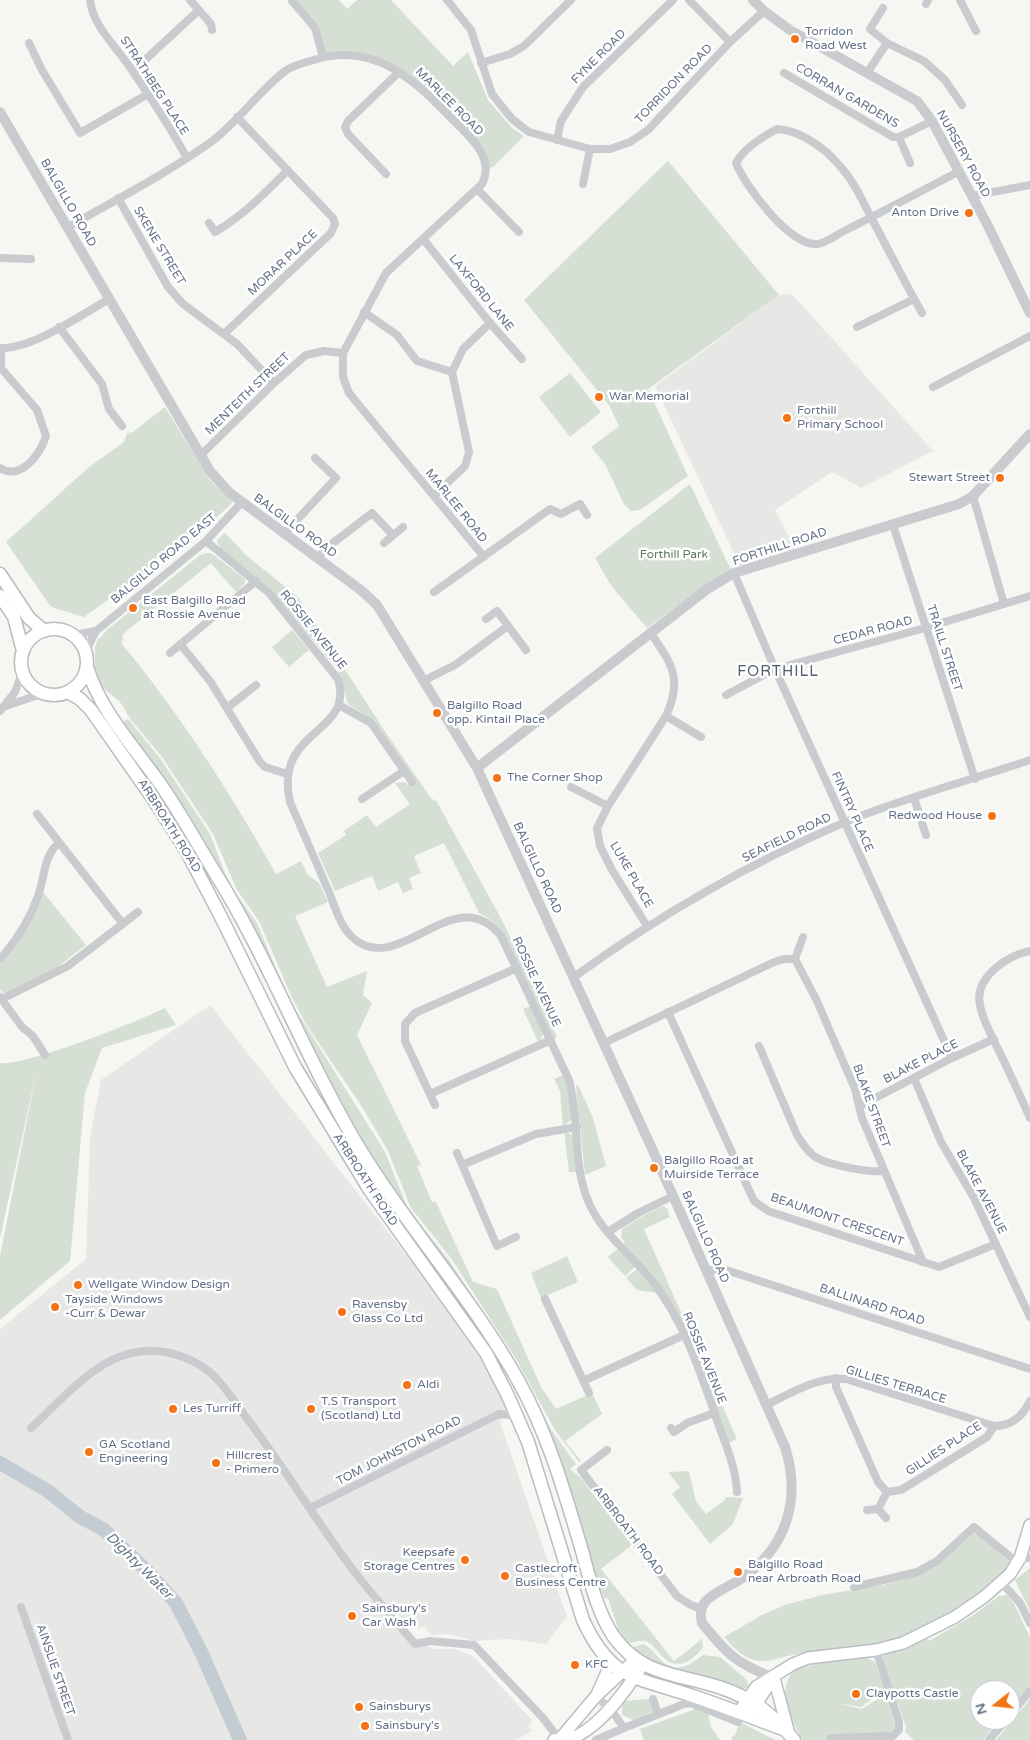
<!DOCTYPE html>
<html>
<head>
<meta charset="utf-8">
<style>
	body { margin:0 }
	#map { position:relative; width:1030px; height:1740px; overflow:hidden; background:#f6f7f3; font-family:"Varela Round",sans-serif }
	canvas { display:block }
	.north { position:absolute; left:970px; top:1680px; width:50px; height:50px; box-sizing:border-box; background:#fff; border:1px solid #c1c6cf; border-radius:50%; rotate:254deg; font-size:14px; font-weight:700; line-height:20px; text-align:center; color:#637087 }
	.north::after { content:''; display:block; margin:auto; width:18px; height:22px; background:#f47316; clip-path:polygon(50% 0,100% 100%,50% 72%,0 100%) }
</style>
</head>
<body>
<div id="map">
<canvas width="1030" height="1740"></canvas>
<div class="north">N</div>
</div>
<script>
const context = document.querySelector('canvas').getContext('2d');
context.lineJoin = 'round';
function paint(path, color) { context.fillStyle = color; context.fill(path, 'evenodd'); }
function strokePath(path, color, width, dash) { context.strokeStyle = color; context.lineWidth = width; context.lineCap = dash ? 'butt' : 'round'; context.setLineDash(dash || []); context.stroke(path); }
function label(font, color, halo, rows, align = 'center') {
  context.font = font + ' "Varela Round",sans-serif'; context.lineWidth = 5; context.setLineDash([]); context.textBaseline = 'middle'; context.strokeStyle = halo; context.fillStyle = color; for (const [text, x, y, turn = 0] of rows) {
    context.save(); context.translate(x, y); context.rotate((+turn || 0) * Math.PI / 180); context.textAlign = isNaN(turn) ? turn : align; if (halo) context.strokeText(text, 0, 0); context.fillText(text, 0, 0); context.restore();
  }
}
paint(new Path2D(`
	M792 294 933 451 861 488 832 472 775 510 795 549 740 566 655 386 779 295Z
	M210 1005 451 1312 475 1347 498 1387 506 1407 500 1422 567 1617 546 1644 510 1639 474 1641 448 1634 431 1635 424 1627 413 1628 376 1595 370 1597 397 1627 433 1649H455L473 1656 533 1721 528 1726 532 1731 516 1740H0V1329L86 1259 90 1137 101 1080Z`), '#e7e7e6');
paint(new Path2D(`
	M292 0H339L347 9 357 0H391L453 66 468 52 488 100 512 128 524 136 493 167 487 168 473 142 392 65 325 55 317 27Z
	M668 161 779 295 648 389 688 476 640 510 631 511 624 504 605 464 591 447 619 426 609 405 524 300Z
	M570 373 601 412 570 437 539 397Z
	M165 407 210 480 233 502 199 534 84 617 51 607 6 542 89 467 124 442 127 433 133 432Z
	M690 484 732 572 687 599 647 628 612 587 595 558Z
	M225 533 247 556 298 597 388 736 431 798 437 802 503 922 557 1037 554 1039 503 932 491 920 479 913 444 843 414 856 421 873 409 878 413 889 403 893 398 882 378 891 372 876 335 891 318 853 346 835 344 831 367 815 376 827 410 804 395 783 405 782 408 785 415 781 374 721 348 704 338 670 267 586 220 549 217 540Z
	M205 553H211L245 579V583L236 592 211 563 123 634 122 644C182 717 230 792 276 874L301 861 308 875 319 883 328 902 295 916 327 987 367 971 363 995 372 1003 357 1035 421 1165 417 1166 432 1202H436L473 1282 497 1289 541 1387 556 1409 592 1393 602 1414 565 1441 581 1461 579 1462 555 1430 516 1359 451 1258 411 1208 388 1151 362 1107 306 1024 292 998 259 921 237 890 213 834 162 757 131 720 120 702 104 689 100 682 95 669V647L97 641 108 629 200 555Z
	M292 630 309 650 289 667 272 647Z
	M128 719 160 758 210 834 225 873 234 891 257 923 289 999 385 1152 408 1209 449 1260 503 1343 552 1431 576 1464 570 1469 581 1478 632 1545 601 1569 674 1661 702 1639 703 1647C694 1661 676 1671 663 1657 657 1652 653 1643 645 1641 640 1640 634 1642 629 1644L618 1629 608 1598 605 1599 590 1564 543 1421 357 1138 222 877 203 838 123 722Z
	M43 892 86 945 52 971 4 994 0 989V964L18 943Z
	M531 1006 543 1032 541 1041 538 1042 523 1009Z
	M165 1008 176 1025 102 1048 85 1093 70 1261 0 1320V1256L37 1069 0 1238V1063C23 1067 139 1021 165 1008Z
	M563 1075 568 1087 573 1119 563 1126 560 1091 554 1079Z
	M578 1085 593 1118 606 1166 585 1175 576 1086Z
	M564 1131 572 1135 574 1138 578 1172H569Z
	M663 1206 667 1208 670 1217 644 1229 737 1439 729 1443 681 1321C666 1292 645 1269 623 1243L625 1242 621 1237 622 1229 644 1215Z
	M619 1248 635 1267 625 1276 608 1257Z
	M567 1256 578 1282 541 1298 531 1273Z
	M637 1269 657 1293 637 1290 626 1278Z
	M689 1471 696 1502 706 1514 725 1500V1497L743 1498 733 1524 710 1544 672 1494 680 1487 668 1472Z
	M977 1533 1010 1562V1566C971 1600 926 1637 873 1646 852 1649 830 1650 809 1652 768 1657 757 1676 724 1637L760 1616 785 1605 822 1595 883 1585 918 1575 939 1564 972 1534Z
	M1030 1568V1611L1015 1580Z
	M1007 1595 1014 1604 1030 1637V1685L1010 1708V1690H980V1720H1000L983 1740H914L905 1732 906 1727 882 1659 884 1655 928 1639 929 1641 972 1616 999 1596Z
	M643 1644C652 1648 654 1654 661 1660 675 1675 690 1665 703 1655L720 1657 746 1679 749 1686 741 1691 668 1671 630 1648Z
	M867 1658 875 1662 885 1690 861 1707 836 1703 862 1709 886 1693 896 1729 892 1733 831 1740H803C788 1715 773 1685 801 1663L804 1667 830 1660Z
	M650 1699 654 1711 633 1720 622 1715V1704L625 1701Z
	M1030 1699V1740H996Z
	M698 1708 708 1712 711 1727 720 1740H644L640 1729Z
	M740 1722 775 1740H732L731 1738 735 1735Z`), '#d6dfd4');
strokePath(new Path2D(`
	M0 1463 48 1491 80 1517 103 1529 146 1570 176 1603 202 1654 240 1740`), '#c4ccd3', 14);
const secondary = new Path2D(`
	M774 1678 789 1734
	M598 1692 607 1672 609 1661
	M739 1712 756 1687 793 1664 808 1658 876 1650 903 1643 955 1617 984 1597 1010 1574 1020 1558 1030 1525
	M751 1712 771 1681
	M554 1740C561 1739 571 1739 577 1736 604 1722 627 1689 643 1664
	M559 1740 596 1696 636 1659`);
const primary = new Path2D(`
	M0 574 29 618 44 631
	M0 596 14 617 23 651
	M21 662a33 33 0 1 1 66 0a33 33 0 1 1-66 0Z
	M87 667C100 711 135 748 161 785 181 814 198 845 217 876 269 960 304 1055 355 1141 405 1225 472 1297 519 1382 547 1432 564 1490 580 1544 589 1575 596 1611 614 1637 642 1676 679 1674 719 1687 752 1698 772 1713 794 1740
	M68 692 80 699 91 710 154 800 187 852 221 917 295 1067 369 1189 486 1353 508 1396 528 1442 583 1620C611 1681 637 1677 693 1696 723 1706 753 1718 783 1729`);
strokePath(secondary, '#babec4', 14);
strokePath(primary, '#b9bcc1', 15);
strokePath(new Path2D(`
	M90 0C93 27 117 47 131 69 151 98 170 127 187 158
	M190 0 211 24 212 30
	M447 0 471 30 492 94 512 119 529 132 590 149H610L630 142 648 130 730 42 764 11
	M689 0 730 42
	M960 0 976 31
	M292 1 315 28 323 57
	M926 4 928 0
	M883 8 870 29 887 43 924 61 945 80 962 105
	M29 43 42 70 80 133 148 94
	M481 63 510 54 524 46 571 0
	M133 71 199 10
	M784 73 893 137H899L932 121
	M867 73 887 43
	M899 137 910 163
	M557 140 561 121 583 87 673 0
	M386 174 348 134 345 127 348 121 399 72
	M583 184 590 149
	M477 189 519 232
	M972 196 1030 185
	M118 198 168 287 183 304 237 344 274 383
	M209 223 215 232C244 215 265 193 288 170
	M67 228C115 200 166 174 211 142 238 122 258 92 285 71 293 65 307 62 317 59 377 42 416 82 454 121 471 138 495 158 482 184L386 273 343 353V377L349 393 484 557
	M424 240 490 323 522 359
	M0 258 31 259
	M364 312 397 335 417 361 452 372
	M922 313C905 283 889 251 873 221 863 202 854 181 839 165 825 148 799 130 777 129 762 137 744 148 736 163 745 186 790 247 818 244 826 243 838 234 846 230 884 211 921 191 958 172
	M59 327 102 384 109 409 122 426
	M857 327 914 299
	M225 333 331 233 335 224 333 218 237 117
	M0 348C31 350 81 315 109 299
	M933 387 1030 336
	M200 456 274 383 306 355 324 351 343 353
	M0 468C20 481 40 455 46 436L37 410 1 368V348
	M434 496 465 466 469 452 452 372 463 349 490 323
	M973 496 1004 604
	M893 525 975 779
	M284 534 336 478 315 458
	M206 541 269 593 338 679C355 735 273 728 290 802 303 832 316 862 329 892 335 907 340 925 351 936 397 982 454 877 501 936L569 1080C580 1119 572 1165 589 1203 602 1234 633 1256 653 1282 685 1323 701 1375 718 1423 726 1446 736 1468 737 1492
	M384 543 403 527
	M318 558 324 550 372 513 393 535
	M734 573 775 669 952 1058
	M434 592 550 509 561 514 580 504 587 515
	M486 619 497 611 526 650
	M73 635 96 631
	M180 644 210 681 260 762 265 767 287 774
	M86 651 96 631 206 541 242 502
	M170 653 256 581
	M425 680 455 665 508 626
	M726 695 775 669 925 628 1030 596
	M339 705 371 723 412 782
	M6 706 44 693
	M227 708 256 685
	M0 711 15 692 23 670
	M666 716 701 737
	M571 787 608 806
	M914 798 926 835
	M362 799 404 771
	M37 814 123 924
	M647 926 612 870 600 846 597 828 608 806 666 716C683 679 672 664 650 632
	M1030 951C1007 956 974 977 980 1005 983 1022 994 1040 1001 1055 1011 1076 1021 1097 1030 1118
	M0 959C17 940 30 919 38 896 45 877 43 856 59 843
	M795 959 803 937
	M574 977C658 916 748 864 843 823 903 798 968 781 1030 760
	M0 997 22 1027 33 1036 45 1055
	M2 999 68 966 138 912
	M668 1012 754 1201 768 1211 939 1267 996 1244
	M604 1043 772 963 784 959H795L816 999 855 1089 862 1118 923 1262
	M759 1046 797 1135C802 1143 808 1153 817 1158 830 1165 869 1173 883 1171
	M914 1078 941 1142 974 1198 1030 1317
	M430 1094 551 1040
	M435 1105 405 1041V1024L415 1013 517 968
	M860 1106 952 1058 994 1039
	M457 1153 497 1246 516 1237
	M462 1165 536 1134 577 1127
	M608 1232 638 1213 673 1196
	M707 1272 712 1270H726L1030 1369
	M545 1299 589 1393
	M836 1378V1387L878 1482 887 1492 901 1490 987 1437 994 1426C1011 1426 1023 1416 1030 1401
	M583 1381 684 1335
	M766 1405C791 1393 818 1376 846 1379L994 1426
	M31 1428C64 1398 98 1354 145 1351 168 1349 199 1360 215 1377 225 1387 234 1401 243 1413 279 1460 310 1511 345 1559 366 1589 392 1616 415 1644L430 1641 474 1645 543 1718 559 1739
	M671 1428 674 1432 687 1423 714 1413
	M607 1450 581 1470 677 1596 689 1604 701 1609
	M310 1508 499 1414 518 1416
	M878 1509 887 1492
	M867 1510 878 1509 886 1518
	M1020 1558H1030
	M1001 1582 1020 1603 1030 1623
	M854 1587 917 1572 937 1561 974 1527 1018 1563
	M21 1607 68 1740
	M596 1696 612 1711 624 1728 684 1704 691 1703 738 1722
	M653 1699 658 1714
	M1010 1715 1030 1691
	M831 1738 893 1736 899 1730V1722L876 1650
	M596 1740 624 1728
	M989 1740 1006 1720`), '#c9cbcf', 8);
strokePath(new Path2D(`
	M753 0 764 11 790 30 917 101 932 121 988 226 1030 313
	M0 112 210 471 230 493 362 591 377 605 477 768 649 1142 785 1447C801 1497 788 1545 744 1577 733 1585 715 1591 705 1602 700 1609 700 1615 702 1623 727 1654 737 1664 774 1678
	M477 768 706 590 734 573 959 504 973 496 1030 434`), '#c9cbcf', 10);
strokePath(secondary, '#fff', 11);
strokePath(primary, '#fff', 12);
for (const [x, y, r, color] of [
	[795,39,5,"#f47316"],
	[969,213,5,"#f47316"],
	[599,397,5,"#f47316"],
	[787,418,5,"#f47316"],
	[1000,478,5,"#f47316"],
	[133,608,5,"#f47316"],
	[437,713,5,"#f47316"],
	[497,778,5,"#f47316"],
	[992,816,5,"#f47316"],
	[654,1168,5,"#f47316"],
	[78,1285,5,"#f47316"],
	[55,1307,5,"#f47316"],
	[342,1312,5,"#f47316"],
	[407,1385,5,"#f47316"],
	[173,1409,5,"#f47316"],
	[311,1409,5,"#f47316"],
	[89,1452,5,"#f47316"],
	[216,1463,5,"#f47316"],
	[465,1560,5,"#f47316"],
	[738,1572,5,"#f47316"],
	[505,1576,5,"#f47316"],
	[352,1616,5,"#f47316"],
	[575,1665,5,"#f47316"],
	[856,1694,5,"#f47316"],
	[359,1707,5,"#f47316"],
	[365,1726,5,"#f47316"]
]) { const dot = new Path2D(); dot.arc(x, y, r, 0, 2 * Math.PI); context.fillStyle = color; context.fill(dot); strokePath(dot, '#fff', 2); }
label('12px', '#637087', '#fff', [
	["Torridon",805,32],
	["Road West",805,46],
	["Anton Drive",959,213,"right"],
	["War Memorial",609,397],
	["Forthill",797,411],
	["Primary School",797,425],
	["Stewart Street",990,478,"right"],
	["East Balgillo Road",143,601],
	["at Rossie Avenue",143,615],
	["Balgillo Road",447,706],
	["opp. Kintail Place",447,720],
	["The Corner Shop",507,778],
	["Redwood House",982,816,"right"],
	["Balgillo Road at",664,1161],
	["Muirside Terrace",664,1175],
	["Wellgate Window Design",88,1285],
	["Tayside Windows",65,1300],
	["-Curr & Dewar",65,1314],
	["Ravensby",352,1305],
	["Glass Co Ltd",352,1319],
	["Aldi",417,1385],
	["T.S Transport",321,1402],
	["(Scotland) Ltd",321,1416],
	["Les Turriff",183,1409],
	["GA Scotland",99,1445],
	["Engineering",99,1459],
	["Hillcrest",226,1456],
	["- Primero",226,1470],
	["Keepsafe",455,1553,"right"],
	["Storage Centres",455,1567,"right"],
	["Balgillo Road",748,1565],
	["near Arbroath Road",748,1579],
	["Castlecroft",515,1569],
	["Business Centre",515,1583],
	["Sainsbury's",362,1609],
	["Car Wash",362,1623],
	["KFC",585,1665],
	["Claypotts Castle",866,1694],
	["Sainsburys",369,1707],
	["Sainsbury's",375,1726]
], 'left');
label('12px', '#637087', '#fff', [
	["FYNE ROAD",599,57,-45],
	["TORRIDON ROAD",674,84,-46],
	["STRATHBEG PLACE",154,86,57],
	["CORRAN GARDENS",847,96,30],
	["MARLEE ROAD",449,102,45],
	["NURSERY ROAD",963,154,61],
	["BALGILLO ROAD",68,203,60],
	["SKENE STREET",159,246,59],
	["MORAR PLACE",283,263,-43],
	["LAXFORD LANE",481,293,51],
	["MENTEITH STREET",248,394,-44],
	["MARLEE ROAD",456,506,51],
	["BALGILLO ROAD",295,526,36],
	["FORTHILL ROAD",780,547,-18],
	["BALGILLO ROAD EAST",164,559,-40],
	["ROSSIE AVENUE",313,630,51],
	["CEDAR ROAD",873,631,-15],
	["TRAILL STREET",944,648,72],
	["FINTRY PLACE",852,812,66],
	["ARBROATH ROAD",169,826,58],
	["SEAFIELD ROAD",787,838,-26],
	["BALGILLO ROAD",537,868,65],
	["LUKE PLACE",631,875,60],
	["ROSSIE AVENUE",536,982,65],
	["BLAKE PLACE",921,1062,-27],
	["BLAKE STREET",871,1106,70],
	["ARBROATH ROAD",365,1180,57],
	["BLAKE AVENUE",981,1192,62],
	["BEAUMONT CRESCENT",837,1220,19],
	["BALGILLO ROAD",705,1237,66],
	["BALLINARD ROAD",872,1305,18],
	["ROSSIE AVENUE",704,1358,68],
	["GILLIES TERRACE",896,1385,17],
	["GILLIES PLACE",944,1449,-33],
	["TOM JOHNSTON ROAD",399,1451,-27],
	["ARBROATH ROAD",628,1531,53],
	["AINSLIE STREET",55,1670,71]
]);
label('12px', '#5f795e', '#fff', [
	["Forthill Park",674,555]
]);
label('italic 14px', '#63798b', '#fff', [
	["Dighty Water",139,1566,45]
]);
context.letterSpacing = '1px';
label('15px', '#515b6b', '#fff', [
	["FORTHILL",778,672]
]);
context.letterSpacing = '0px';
</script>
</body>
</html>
